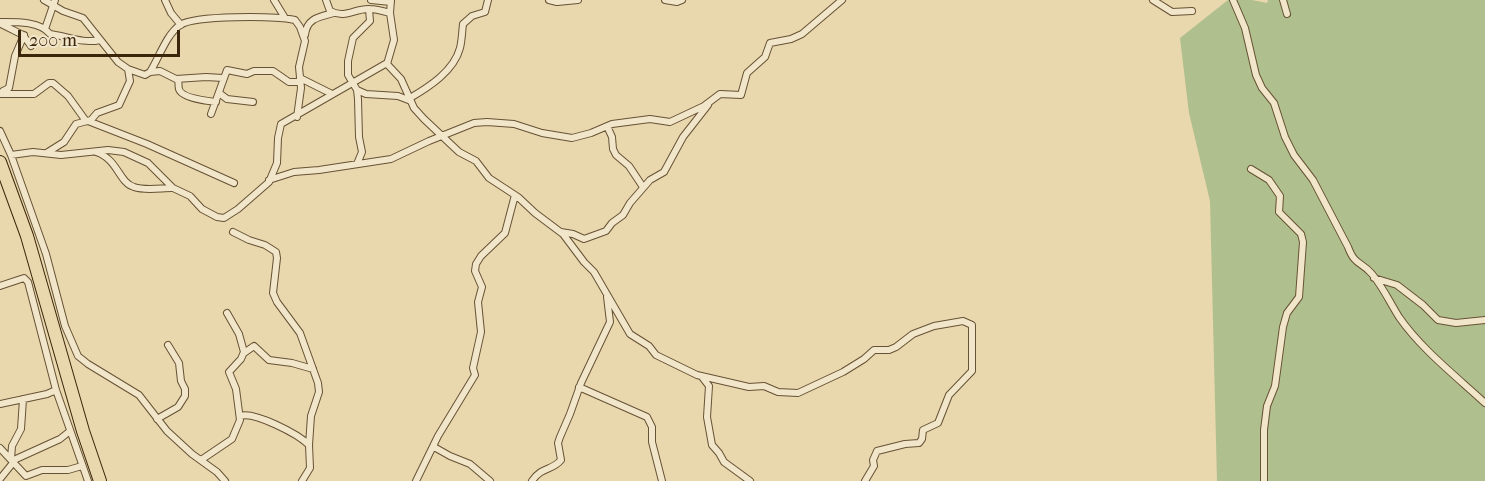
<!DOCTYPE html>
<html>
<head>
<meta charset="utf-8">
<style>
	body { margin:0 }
	#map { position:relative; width:1485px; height:481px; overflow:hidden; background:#e9d7ad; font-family:"IM FELL French Canon",serif }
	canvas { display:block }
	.scale { position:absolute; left:18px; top:30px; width:162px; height:27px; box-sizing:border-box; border:3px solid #3b260b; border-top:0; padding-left:8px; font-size:18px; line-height:21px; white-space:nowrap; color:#3b260b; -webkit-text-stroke:4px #f1e5ca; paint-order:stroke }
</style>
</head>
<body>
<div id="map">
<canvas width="1485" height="481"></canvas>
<div class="scale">200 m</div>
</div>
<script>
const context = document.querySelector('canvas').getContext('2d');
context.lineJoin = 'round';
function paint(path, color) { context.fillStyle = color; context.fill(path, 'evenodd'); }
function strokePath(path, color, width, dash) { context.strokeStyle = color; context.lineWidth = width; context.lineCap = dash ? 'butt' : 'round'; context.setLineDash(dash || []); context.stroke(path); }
paint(new Path2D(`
	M1228 0H1252L1267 3 1268 0H1485V481H1217L1210 201 1189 113 1180 38Z`), '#b0bf8e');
const street = new Path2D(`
	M44 0 63 11 83 18 118 62 128 69 145 75 150 72C159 58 166 35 180 25 196 15 274 16 295 20L300 27 305 41 299 67 301 88 297 117
	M165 0 171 13 181 25
	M274 0 285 18
	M326 0 330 11C347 19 354 8 370 9 376 9 383 11 390 13
	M371 0 391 2
	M391 0 390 13 394 40 387 64 401 79 414 108 424 119 459 152 476 161 489 178 518 197 535 213 563 234 584 262 594 272 630 334 649 346 656 355 697 375 749 387 764 386 778 392 798 393 843 372 864 359 874 350H889L896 347 913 334 934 326 963 321 972 325V371L949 395 938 423 923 430 922 439 919 443 905 444 877 451 873 460 874 466 865 481
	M549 0 557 2 578 0
	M665 0 677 2 682 0
	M1153 0 1172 12 1192 11
	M1233 0 1245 28 1256 75 1262 88 1274 103 1285 137 1294 155 1313 180 1348 247C1355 266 1361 261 1372 274 1383 287 1390 303 1399 317 1421 349 1457 377 1485 403
	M1283 0 1287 14
	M0 22C15 22 40 21 50 34 66 36 83 44 100 40
	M1 24 23 35 31 46
	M45 29 55 0
	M305 35C307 18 319 17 334 13
	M150 72 160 71 176 79 206 77 223 78
	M300 78 332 94
	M178 79C179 82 178 86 179 89 181 98 208 101 216 102
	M357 90 366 94 398 96 411 101
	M3 91 9 88 15 56 24 35
	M219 93 227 99 253 102
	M0 94H34L49 83H53L68 96 86 121
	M410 98C429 87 454 71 460 48 462 40 462 32 463 24L472 16 485 12 488 0
	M211 114 227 70 247 74 254 71H273L289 82H301
	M88 121 147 144 234 183
	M607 126 612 137 613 149 616 155 629 166 643 187
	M0 131 11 155 46 254 65 326 78 356 88 364 139 395 167 431 192 454 217 472 225 481
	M48 152 64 142 76 124 91 120 97 113 119 105 130 81 128 69
	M96 152C118 159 119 183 134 187 145 191 161 188 172 188
	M11 155 33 152 61 155 108 150 124 152 148 163 173 188 190 196 202 209 217 217 224 218 238 209 269 182 277 163 278 138 281 124 387 63
	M357 164 362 152 359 137 358 99 357 90 348 75V61L353 38 370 21 369 9
	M1251 169 1269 180 1280 196 1279 212 1301 234 1303 242 1299 297 1287 313 1283 327 1275 386 1267 406 1264 430V481
	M269 180 294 172 319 170 391 159 429 141 474 123 487 122 514 124 542 133 572 138 591 133 612 124 650 119 670 122 704 106 720 94 741 95 747 73 765 57 770 43 791 39 802 34 842 0
	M233 232 249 240 265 245 276 252 277 258 273 293 277 302 300 333 318 383 319 392 311 416 309 445 310 468 302 481
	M561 232 573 234 584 239 606 231 612 223 623 215 630 203 650 180 664 172 683 137 708 105
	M1374 278 1397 285 1423 305 1438 320 1456 323 1485 320
	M0 286 24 278 28 282 56 390 88 481
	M244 353 254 346 269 360 292 363 313 369
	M702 377 709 386 707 417 712 445 719 453 724 462 750 481
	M579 387 647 417 652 427V442L662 481
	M0 404 47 394 56 390
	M240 416C254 411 298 434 309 445
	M157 419 178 407 185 396V389L181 381 179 363 168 345
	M434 447 450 456 470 464 490 481
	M0 448 26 476 42 470H68L82 466
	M11 459 12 446 21 429 23 399
	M201 460 232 439 240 420 236 389 229 372 241 359 244 352 239 334 227 313
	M0 479 16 459 60 439 70 431
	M416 481 438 436 475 375 473 368 481 332 478 302 482 287 475 271 476 264 481 256 505 233 515 195
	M532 481C542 466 552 471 561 460L558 443 560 437 570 414 581 383 610 322 607 297`);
const highway = new Path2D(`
	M0 162 27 236 83 431 100 481`);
strokePath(street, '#665234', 8);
strokePath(highway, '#3b260b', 14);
strokePath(street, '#f1e5ca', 6);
strokePath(highway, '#e9d7ad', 12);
</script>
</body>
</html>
